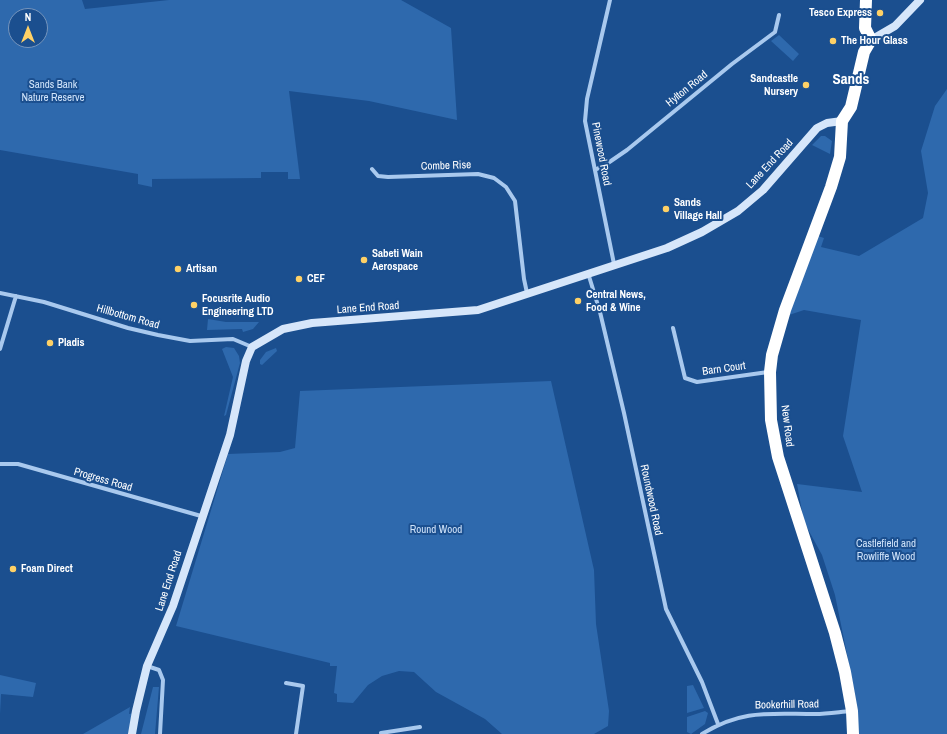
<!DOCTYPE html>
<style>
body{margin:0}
#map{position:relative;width:947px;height:734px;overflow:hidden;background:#1b4f8f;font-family:"Archivo Narrow",sans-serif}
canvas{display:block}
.north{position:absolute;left:8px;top:8px;width:40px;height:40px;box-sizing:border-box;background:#1b4f8f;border:1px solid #7695bc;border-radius:50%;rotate:0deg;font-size:11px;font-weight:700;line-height:16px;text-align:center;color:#fff}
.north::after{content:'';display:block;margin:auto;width:14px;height:18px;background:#ffd166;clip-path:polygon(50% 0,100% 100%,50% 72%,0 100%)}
</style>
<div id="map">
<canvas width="947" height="734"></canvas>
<div class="north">N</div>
</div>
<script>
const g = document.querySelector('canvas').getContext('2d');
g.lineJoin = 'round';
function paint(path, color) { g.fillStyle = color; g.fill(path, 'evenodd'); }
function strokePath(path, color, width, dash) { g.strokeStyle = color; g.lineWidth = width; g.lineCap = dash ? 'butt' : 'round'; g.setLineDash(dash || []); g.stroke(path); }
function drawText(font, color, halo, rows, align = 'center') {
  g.font = font + ' "Archivo Narrow",sans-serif'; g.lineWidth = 4; g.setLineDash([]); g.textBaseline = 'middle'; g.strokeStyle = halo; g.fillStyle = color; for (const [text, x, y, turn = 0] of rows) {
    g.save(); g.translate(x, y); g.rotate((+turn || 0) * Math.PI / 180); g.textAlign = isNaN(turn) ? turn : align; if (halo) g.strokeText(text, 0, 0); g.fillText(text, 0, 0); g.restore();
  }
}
const green = new Path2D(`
 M 0,0 L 82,0 L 85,9 L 169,0 L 401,0 L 451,28 L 457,120 L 369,101 L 289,91 L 300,179 L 288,179 L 288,172 L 261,172 L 261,178 L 152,179 L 152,187 L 138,184 L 138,174 L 0,150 ZM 16,16 L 40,16 L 40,40 L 16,40 Z
 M 779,35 L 799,54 L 793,61 L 771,41 Z
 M 947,89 L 947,734 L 858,734 L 858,714 L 852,679 L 835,595 L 822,555 L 804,522 L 797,484 L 862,492 L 843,436 L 861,320 L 804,310 L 789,315 L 818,236 L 824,238 L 821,247 L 859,256 L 923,218 L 928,193 L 921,151 L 935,106 Z
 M 821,136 L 825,136 L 832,141 L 830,154 L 812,145 Z
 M 208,319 L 226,322 L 259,322 L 253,329 L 243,332 L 242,329 L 207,330 Z
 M 226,347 L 234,348 L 239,356 L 240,363 L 226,415 L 224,416 L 233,377 L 222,349 Z
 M 276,348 L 277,351 L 262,365 L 260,364 L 260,360 L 266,352 Z
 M 551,381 L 594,570 L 596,624 L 609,711 L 608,726 L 594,734 L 502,734 L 485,719 L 436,692 L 414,672 L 399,671 L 382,676 L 368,685 L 353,703 L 337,702 L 337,694 L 334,693 L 337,666 L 330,666 L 330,663 L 176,626 L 228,454 L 280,452 L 295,448 L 300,391 Z
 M 0,675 L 36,683 L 33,697 L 1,694 L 0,714 Z
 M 693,685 L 704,708 L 687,713 L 687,686 Z
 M 153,687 L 159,687 L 155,734 L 141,734 Z
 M 130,707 L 129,714 L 134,713 L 128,734 L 83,734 Z
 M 705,711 L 708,713 L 705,724 L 691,734 L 687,732 L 687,717 Z`);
const street = new Path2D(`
 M 610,0 L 587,99 L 585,121 L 614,264
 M 372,169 L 378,176 L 388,177 L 478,174 L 494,178 L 506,187 L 515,201 L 524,279 L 527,293
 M 595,170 L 608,163 L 627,150 L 732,64 L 775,32 L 779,15
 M 588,273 L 600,312 L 624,413 L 666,609 L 702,682 L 718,724
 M 0,293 L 44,302 L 128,328 L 158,335 L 190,341 L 233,339 L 252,347
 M 673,328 L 685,378 L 697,382 L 768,372
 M 0,349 L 16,296
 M 0,464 L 18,464 L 201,516
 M 147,666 L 159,670 L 163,680 L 160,734
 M 286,683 L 303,686 L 296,734
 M 381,733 L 420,727
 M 702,734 C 742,709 770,714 815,714 C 827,714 839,712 851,711`);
const secondary = new Path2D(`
 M 871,40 L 895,26 L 920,0
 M 132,734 L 136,711 L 147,666 L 173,606 L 230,435 L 246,361 L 252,347 L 283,329 L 312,323 L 478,310 L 667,248 L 702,232 L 738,211 L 763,190 L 817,128 L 827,123 L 842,121`);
const highway = new Path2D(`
 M 853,734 L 852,711 L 845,672 L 835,633 L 778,457 L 771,420 L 770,372 L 772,355 L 785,310 L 831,187 L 840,157 L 842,121 L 851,107 L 864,52 L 871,40 L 865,28 L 866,0`);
const markers = [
 [880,13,4,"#ffd166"],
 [833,41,4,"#ffd166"],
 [806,85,4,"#ffd166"],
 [666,209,4,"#ffd166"],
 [364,260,4,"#ffd166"],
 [178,269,4,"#ffd166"],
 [299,279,4,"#ffd166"],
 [578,301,4,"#ffd166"],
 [194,305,4,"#ffd166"],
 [50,343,4,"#ffd166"],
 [13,569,4,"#ffd166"]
];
const poiNames = [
 ["Tesco Express",872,13,"right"],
 ["The Hour Glass",841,41],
 ["Sandcastle",798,79,"right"],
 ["Nursery",798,92,"right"],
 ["Sands",674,203],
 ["Village Hall",674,216],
 ["Sabeti Wain",372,254],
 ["Aerospace",372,267],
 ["Artisan",186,269],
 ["CEF",307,279],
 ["Central News,",586,295],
 ["Food & Wine",586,308],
 ["Focusrite Audio",202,299],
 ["Engineering LTD",202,312],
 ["Pladis",58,343],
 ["Foam Direct",21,569]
];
const parkNames = [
 ["Sands Bank",53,85],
 ["Nature Reserve",53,98],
 ["Round Wood",436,530],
 ["Castlefield and",886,544],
 ["Rowliffe Wood",886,557]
];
const streetNames = [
 ["Hylton Road",687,89,-39],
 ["Pinewood Road",601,154,79],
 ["Lane End Road",770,164,-47],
 ["Combe Rise",446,166,-2],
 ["Lane End Road",368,308,-4],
 ["Hillbottom Road",128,317,16],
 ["Barn Court",724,369,-8],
 ["New Road",787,426,83],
 ["Progress Road",103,480,16],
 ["Roundwood Road",651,500,78],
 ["Lane End Road",169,581,-72],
 ["Bookerhill Road",787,705,-1]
];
const districtNames = [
 ["Sands",851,80]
];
paint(green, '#2e69ad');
strokePath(street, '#a9c9ee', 4);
strokePath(secondary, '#d6e6fa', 8);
strokePath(highway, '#fff', 12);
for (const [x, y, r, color] of markers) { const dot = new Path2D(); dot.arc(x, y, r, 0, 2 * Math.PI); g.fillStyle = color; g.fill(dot); strokePath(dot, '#1b4f8f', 1.5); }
drawText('bold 11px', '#fff', '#1b4f8f', poiNames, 'left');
drawText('11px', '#cfe3fa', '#1b4f8f', parkNames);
drawText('11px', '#fff', '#1b4f8f', streetNames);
drawText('bold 15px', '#fff', '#1b4f8f', districtNames);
</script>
